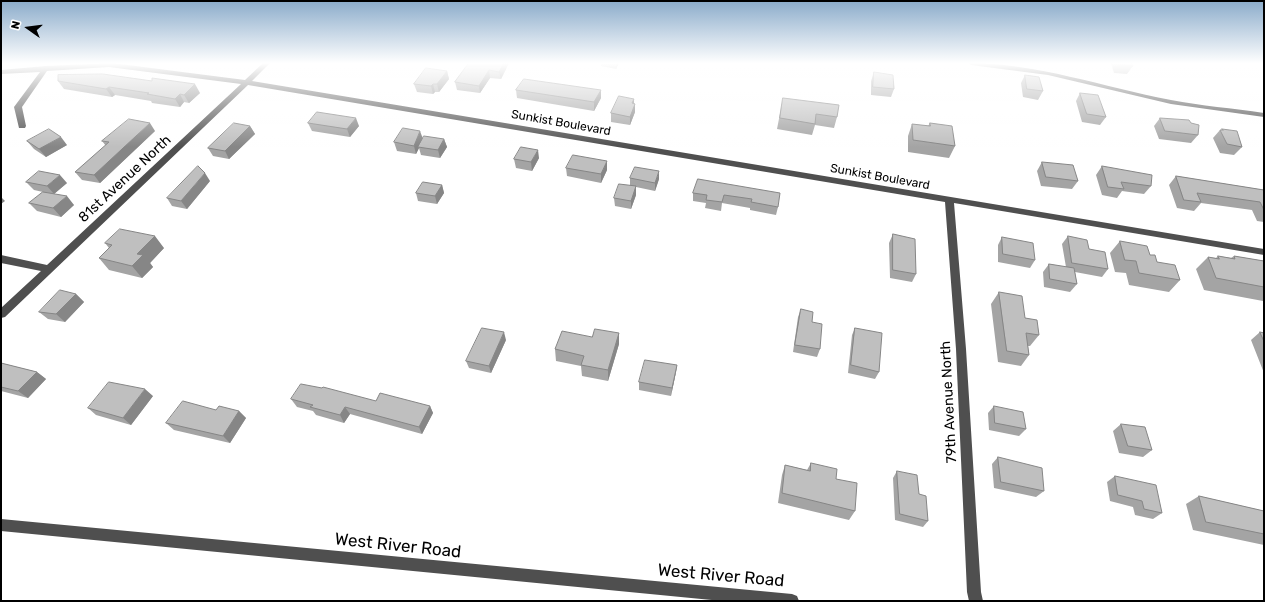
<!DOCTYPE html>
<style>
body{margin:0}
#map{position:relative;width:1265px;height:602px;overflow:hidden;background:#fff;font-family:Rubik,sans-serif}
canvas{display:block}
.frame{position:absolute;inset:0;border:2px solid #000;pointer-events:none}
.north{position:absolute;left:8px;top:8px;width:40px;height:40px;-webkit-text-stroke:3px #fff;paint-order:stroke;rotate:284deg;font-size:11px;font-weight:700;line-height:16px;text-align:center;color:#000}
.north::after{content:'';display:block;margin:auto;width:14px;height:18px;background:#000;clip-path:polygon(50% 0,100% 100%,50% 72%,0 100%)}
</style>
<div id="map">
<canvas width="1265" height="602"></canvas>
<div class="frame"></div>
<div class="north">N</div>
</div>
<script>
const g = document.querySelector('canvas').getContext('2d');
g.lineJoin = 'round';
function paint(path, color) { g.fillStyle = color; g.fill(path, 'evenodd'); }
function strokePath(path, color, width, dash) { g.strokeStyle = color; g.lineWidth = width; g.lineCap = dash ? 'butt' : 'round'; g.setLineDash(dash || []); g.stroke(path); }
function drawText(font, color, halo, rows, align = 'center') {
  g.font = font + ' Rubik,sans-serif'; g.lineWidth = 3; g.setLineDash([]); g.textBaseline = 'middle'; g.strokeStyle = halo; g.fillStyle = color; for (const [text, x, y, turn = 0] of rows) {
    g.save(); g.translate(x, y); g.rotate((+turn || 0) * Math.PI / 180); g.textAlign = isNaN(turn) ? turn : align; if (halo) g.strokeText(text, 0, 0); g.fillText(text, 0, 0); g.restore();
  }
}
const minor = new Path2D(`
 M 112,63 L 245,80 L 263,63 L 270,63 L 252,81 L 1264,249 L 1264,255 L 954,203 L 966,349 L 981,592 L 983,601 L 969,601 L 967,592 L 956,349 L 945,202 L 248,85 L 5,317 L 1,318 L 1,308 L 41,271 L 1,263 L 1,255 L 47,265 L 241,84 L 109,67 L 47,71 L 22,107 L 26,126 L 25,128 L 19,128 L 14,107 L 40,72 L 1,74 L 1,70 L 46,66 Z
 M 968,63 C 1037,63 1103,87 1171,100 C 1201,106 1233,108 1264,113 L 1264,117 L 1171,104 L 1048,75 L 971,65 Z
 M 1,519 L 792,594 L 797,596 L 799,601 L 722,601 L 1,531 Z`);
const wall = new Path2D(`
 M 469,63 L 509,63 L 501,79 L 490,78 L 480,93 L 457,90 L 455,82 Z
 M 601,63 L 619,63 L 616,69 L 601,66 Z
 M 1111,63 L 1131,63 L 1133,66 L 1127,74 L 1114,73 Z
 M 447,71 L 449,79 L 439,92 L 435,92 L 433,94 L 417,92 L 414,84 Z
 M 874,72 L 894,89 L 891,97 L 871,95 L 871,81 Z
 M 1025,75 L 1043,91 L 1038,100 L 1023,97 L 1021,83 Z
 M 58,81 L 200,93 L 189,103 L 184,102 L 180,107 L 152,103 L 151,101 L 115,95 L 112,97 L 64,89 Z
 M 516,90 L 601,90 L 601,98 L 594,111 L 517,98 Z
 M 1080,93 L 1106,117 L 1100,125 L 1082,122 L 1076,101 Z
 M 783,98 L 837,117 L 834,128 L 815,125 L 812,135 L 777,129 Z
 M 634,99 L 634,103 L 635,104 L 635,112 L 630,125 L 611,122 L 611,113 Z
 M 1160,118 L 1191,123 L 1198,135 L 1191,143 L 1159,139 L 1154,126 Z
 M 308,123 L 359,126 L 350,137 L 312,131 Z
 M 930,123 L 955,146 L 949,158 L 908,152 L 908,136 L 912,124 L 928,126 Z
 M 250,126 L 255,134 L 229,159 L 213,156 L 208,148 Z
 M 1222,129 L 1242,147 L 1234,155 L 1220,153 L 1213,138 L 1220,130 L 1221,130 Z
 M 155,131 L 100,183 L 82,180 L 75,172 L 106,146 L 102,141 Z
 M 423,138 L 444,139 L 447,147 L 440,158 L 421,155 L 419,148 L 416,154 L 397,151 L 394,142 Z
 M 27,141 L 67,145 L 46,157 L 34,149 Z
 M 539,158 L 532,171 L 516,168 L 514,159 Z
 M 1042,162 L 1078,181 L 1072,189 L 1041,186 L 1037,171 Z
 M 1102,166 L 1151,186 L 1144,194 L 1122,191 L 1117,198 L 1102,195 L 1096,175 Z
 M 566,168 L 607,170 L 601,183 L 567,176 Z
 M 1176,176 L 1264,190 L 1264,222 L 1257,221 L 1252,210 L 1201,203 L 1194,211 L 1177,208 L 1169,185 Z
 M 630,178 L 659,179 L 655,191 L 636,187 L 636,195 L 631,209 L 615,206 L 614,198 L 630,185 Z
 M 698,179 L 778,207 L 776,215 L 750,210 L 750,208 L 722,203 L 721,211 L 705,208 L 706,203 L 693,201 L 693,193 Z
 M 210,181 L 187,209 L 172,206 L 167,198 Z
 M 26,182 L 67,183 L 54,194 L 74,205 L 61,217 L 37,211 L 29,203 L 43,192 L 34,190 Z
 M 442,185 L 444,193 L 437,204 L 418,201 L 416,193 Z
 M 893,234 L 916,274 L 912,282 L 890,278 L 889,243 Z
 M 1068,236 L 1108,269 L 1102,277 L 1075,272 L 1077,284 L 1070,292 L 1044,287 L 1043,272 L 1049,264 L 1066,267 L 1062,244 Z
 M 1002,237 L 1035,260 L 1030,268 L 998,262 L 998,245 Z
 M 1120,241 L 1150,255 L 1157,262 L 1180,280 L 1169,292 L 1129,285 L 1126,273 L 1115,272 L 1110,253 Z
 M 105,243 L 164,248 L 150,263 L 153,267 L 142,278 L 109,270 L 99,258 L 109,248 Z
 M 1218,256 L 1231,258 L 1234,256 L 1264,261 L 1264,300 L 1263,301 L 1204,290 L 1196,269 L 1208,257 L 1216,258 Z
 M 999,292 L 1025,318 L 1039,335 L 1030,346 L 1028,346 L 1029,355 L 1021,366 L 998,362 L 991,304 Z
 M 76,294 L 84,302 L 65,322 L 48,319 L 39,312 Z
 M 801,309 L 812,322 L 820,349 L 817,357 L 793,352 L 798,317 Z
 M 855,328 L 879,372 L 875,379 L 848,373 L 852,335 Z
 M 1260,332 L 1264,333 L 1264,373 L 1251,340 Z
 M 619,333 L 619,344 L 608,381 L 582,376 L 581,366 L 556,361 L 555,349 L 592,337 Z
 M 506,340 L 491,373 L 469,368 L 466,361 Z
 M 1,363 L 37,372 L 46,379 L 28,398 L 1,391 Z
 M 677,365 L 676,372 L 671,396 L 639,390 L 639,382 Z
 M 153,396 L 131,425 L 96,415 L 88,408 Z
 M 291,399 L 376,401 L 430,406 L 433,413 L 422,434 L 350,414 L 344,423 L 316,415 L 313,411 L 297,407 Z
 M 994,406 L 1026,429 L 1019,436 L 989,430 L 988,413 Z
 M 216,410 L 239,411 L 246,418 L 230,443 L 174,430 L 166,423 Z
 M 1121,424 L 1152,450 L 1143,457 L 1119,453 L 1113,431 Z
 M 998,457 L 1044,491 L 1036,497 L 994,488 L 992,464 Z
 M 811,463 L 855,511 L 849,520 L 778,503 L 782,475 L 785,465 L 807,470 Z
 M 897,471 L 919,494 L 928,521 L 923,527 L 895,520 L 893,478 Z
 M 1115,476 L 1162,513 L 1153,519 L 1135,515 L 1133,507 L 1110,501 L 1107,482 Z
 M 1199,496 L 1264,511 L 1264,545 L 1193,530 L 1186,504 Z`);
const shadedWall = new Path2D(`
 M 504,63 L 509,63 L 501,79 L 499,72 Z
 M 616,63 L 619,63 L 616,69 Z
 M 489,70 L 490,78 L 480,93 L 479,86 Z
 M 447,71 L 449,79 L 439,92 L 437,84 Z
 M 195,84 L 200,93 L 189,103 L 184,95 Z
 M 433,84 L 435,92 L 433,94 L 431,86 Z
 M 109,87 L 115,95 L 112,97 L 106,89 Z
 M 601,90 L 601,98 L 594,111 L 594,102 Z
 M 180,94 L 184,102 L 180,107 L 175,99 Z
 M 634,99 L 634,107 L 635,104 L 635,112 L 630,125 L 630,117 L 632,103 Z
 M 356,118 L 359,126 L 350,137 L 347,129 Z
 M 150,123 L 155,131 L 100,183 L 94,175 Z
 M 250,126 L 255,134 L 229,159 L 225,151 Z
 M 420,131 L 423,139 L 418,147 L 419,148 L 416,154 L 414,146 Z
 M 61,137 L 67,145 L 46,157 L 39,149 Z
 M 444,139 L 447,147 L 440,158 L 438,150 Z
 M 538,150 L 539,158 L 532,171 L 531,162 Z
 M 607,161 L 607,170 L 601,183 L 601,174 Z
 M 659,171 L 659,179 L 655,191 L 655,183 Z
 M 205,173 L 210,181 L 187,209 L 181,201 Z
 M 60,175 L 67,183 L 54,194 L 47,186 Z
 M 442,185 L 444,193 L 437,204 L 435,196 Z
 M 636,186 L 636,195 L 631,209 L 631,201 Z
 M 67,196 L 74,205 L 61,217 L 53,208 Z
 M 1,197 L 5,201 L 1,204 Z
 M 155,236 L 164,248 L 150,263 L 153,267 L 142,278 L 132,266 L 137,254 Z
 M 76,294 L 84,302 L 65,322 L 56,314 Z
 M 504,332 L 506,340 L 491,373 L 489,366 Z
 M 619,333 L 619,344 L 608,381 L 608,370 Z
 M 677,365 L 676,372 L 671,396 L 672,388 Z
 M 37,372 L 46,379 L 28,398 L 18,391 Z
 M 145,389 L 153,396 L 131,425 L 123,418 Z
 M 430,406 L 433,413 L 422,434 L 419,427 Z
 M 345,407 L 350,414 L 344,423 L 340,415 Z
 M 239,411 L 246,418 L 230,443 L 223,436 Z`);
const building = new Path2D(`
 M 469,63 L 504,63 L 499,72 L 489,70 L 479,86 L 455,82 Z
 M 1119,63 L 1131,63 L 1133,66 L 1119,65 Z
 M 426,68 L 447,71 L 437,84 L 433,84 L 431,86 L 414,84 Z
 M 874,72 L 893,75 L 894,89 L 873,87 Z
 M 103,74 L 152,81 L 152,78 L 195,84 L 184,95 L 180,94 L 175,99 L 147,94 L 149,93 L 109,87 L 106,89 L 58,81 L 58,75 Z
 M 1025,75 L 1039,77 L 1043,91 L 1027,89 Z
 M 524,79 L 601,90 L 594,102 L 516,90 Z
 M 1080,93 L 1098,95 L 1106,117 L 1087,114 Z
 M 619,96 L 634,99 L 632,103 L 635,104 L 630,117 L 611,113 Z
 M 783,98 L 839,105 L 837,117 L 816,114 L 815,124 L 780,118 Z
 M 317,112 L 356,118 L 347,129 L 308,123 Z
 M 1160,118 L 1189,120 L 1191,123 L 1199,125 L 1198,135 L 1165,131 Z
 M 129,119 L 150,123 L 94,175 L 75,172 L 109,142 L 102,141 Z
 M 234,123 L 250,126 L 225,151 L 208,148 Z
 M 930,123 L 952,126 L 955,146 L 913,140 L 912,124 L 930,126 Z
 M 403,128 L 420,131 L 414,146 L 394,142 Z
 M 49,129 L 61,137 L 39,149 L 27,141 Z
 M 1222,129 L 1237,131 L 1242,147 L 1227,144 L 1220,130 L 1223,130 Z
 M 424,136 L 444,139 L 438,150 L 418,147 Z
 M 521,147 L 538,150 L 531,162 L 514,159 Z
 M 573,155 L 607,161 L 601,174 L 566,168 Z
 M 1042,162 L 1073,165 L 1078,181 L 1046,177 Z
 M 198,166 L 205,173 L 181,201 L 167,198 Z
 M 1102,166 L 1152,175 L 1151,186 L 1121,182 L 1124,189 L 1108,187 Z
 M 635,167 L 659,171 L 655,183 L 630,178 Z
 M 39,171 L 60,175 L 47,186 L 26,182 Z
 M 1176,176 L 1264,190 L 1264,210 L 1260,202 L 1197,193 L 1201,202 L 1184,200 Z
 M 698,179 L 780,193 L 778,207 L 751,202 L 752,199 L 724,195 L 722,202 L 706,200 L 707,195 L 693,193 Z
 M 423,182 L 442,185 L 435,196 L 416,193 Z
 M 619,184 L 636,186 L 631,201 L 614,198 Z
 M 43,192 L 67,196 L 53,208 L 29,203 Z
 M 120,229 L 155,236 L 137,254 L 143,255 L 132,266 L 99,258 L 112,245 L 105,243 Z
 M 893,234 L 915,239 L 916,274 L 893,270 Z
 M 1068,236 L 1087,240 L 1089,249 L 1105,252 L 1108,269 L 1072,263 Z
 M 1002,237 L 1033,243 L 1035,260 L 1003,254 Z
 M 1120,241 L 1147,246 L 1150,255 L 1155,255 L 1157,262 L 1175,265 L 1180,280 L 1139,273 L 1136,261 L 1125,260 Z
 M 1218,256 L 1235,259 L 1234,256 L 1264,261 L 1264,287 L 1216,278 L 1208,257 L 1219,259 Z
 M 1049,264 L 1074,268 L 1077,284 L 1050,279 Z
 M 60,290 L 76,294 L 56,314 L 39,312 Z
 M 999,292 L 1022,296 L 1025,318 L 1037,320 L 1039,335 L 1026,333 L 1029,355 L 1007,351 Z
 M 801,309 L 813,312 L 812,322 L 822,324 L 820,349 L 795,345 Z
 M 482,328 L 504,332 L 489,366 L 466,361 Z
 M 855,328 L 882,333 L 879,372 L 851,365 Z
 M 595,329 L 619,333 L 608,370 L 581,365 L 584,356 L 555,349 L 562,331 L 592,337 Z
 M 1260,332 L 1264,333 L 1264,341 Z
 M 645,360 L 677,365 L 672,388 L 639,382 Z
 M 1,363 L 37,372 L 18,391 L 1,387 Z
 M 109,382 L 145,389 L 123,418 L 88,408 Z
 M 301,384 L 322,388 L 323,387 L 376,401 L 380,393 L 430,406 L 419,427 L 345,407 L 340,415 L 310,407 L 313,405 L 291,399 Z
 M 183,401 L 216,410 L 219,406 L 239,411 L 223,436 L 166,423 Z
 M 994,406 L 1023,412 L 1026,429 L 995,423 Z
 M 1121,424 L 1145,427 L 1152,450 L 1128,446 Z
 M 998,457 L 1042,468 L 1044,491 L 1001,482 Z
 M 811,463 L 837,469 L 836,479 L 857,483 L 855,511 L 782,493 L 785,465 L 810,471 Z
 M 897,471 L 917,475 L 919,494 L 926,496 L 928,521 L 900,514 Z
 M 1115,476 L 1156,485 L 1162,513 L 1144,509 L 1142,501 L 1118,495 Z
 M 1199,496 L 1264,511 L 1264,534 L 1206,522 Z`);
const farStreetnames = [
 ["Sunkist Boulevard",561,123,10],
 ["Sunkist Boulevard",880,177,10]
];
const streetNames = [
 ["81st Avenue North",125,179,-43],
 ["79th Avenue North",949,402,-93]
];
const nearStreetnames = [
 ["West River Road",398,546,6],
 ["West River Road",721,576,5]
];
paint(minor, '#4f4f4f');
paint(wall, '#a4a4a4');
paint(shadedWall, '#868686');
paint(building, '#bfbfbf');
strokePath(building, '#868686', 1);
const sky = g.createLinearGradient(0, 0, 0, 147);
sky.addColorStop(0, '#8aabca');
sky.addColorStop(0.43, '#fff');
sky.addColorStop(1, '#ffffff00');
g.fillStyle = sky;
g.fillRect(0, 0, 1265, 147);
drawText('12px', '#000', '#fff', farStreetnames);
drawText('14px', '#000', '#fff', streetNames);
drawText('17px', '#000', '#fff', nearStreetnames);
</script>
